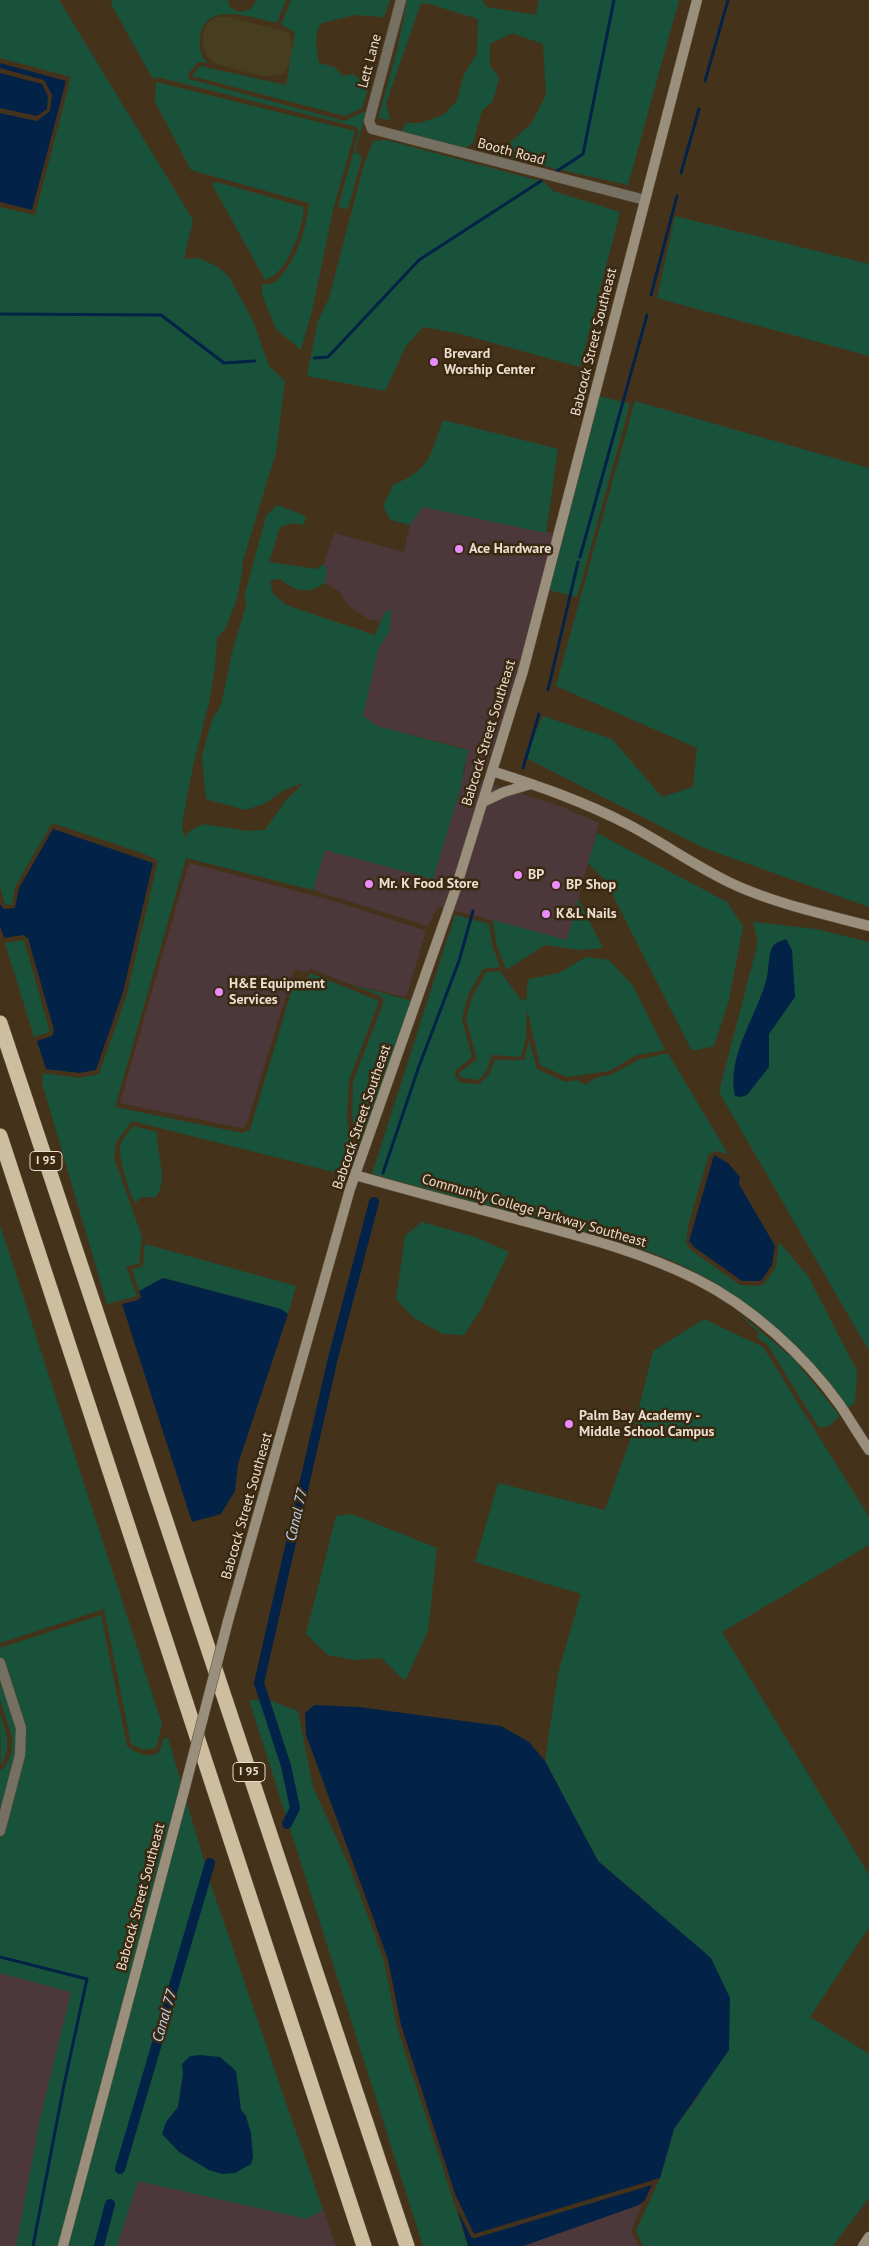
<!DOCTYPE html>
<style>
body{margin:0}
canvas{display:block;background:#45321b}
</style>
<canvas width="869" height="2246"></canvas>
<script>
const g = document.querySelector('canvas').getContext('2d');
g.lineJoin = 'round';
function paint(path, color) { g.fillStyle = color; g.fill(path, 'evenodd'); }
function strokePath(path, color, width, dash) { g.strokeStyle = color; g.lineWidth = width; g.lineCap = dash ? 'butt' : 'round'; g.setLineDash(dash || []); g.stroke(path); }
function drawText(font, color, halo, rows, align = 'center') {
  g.font = font + ' "PT Sans",sans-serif'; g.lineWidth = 5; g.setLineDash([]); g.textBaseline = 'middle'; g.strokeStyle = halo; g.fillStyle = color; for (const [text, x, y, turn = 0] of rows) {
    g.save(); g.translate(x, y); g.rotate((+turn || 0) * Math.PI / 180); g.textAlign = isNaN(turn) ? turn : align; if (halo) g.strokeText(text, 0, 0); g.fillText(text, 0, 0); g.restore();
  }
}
const commercial = new Path2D(`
 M 422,507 L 558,534 L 505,716 L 485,770 L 479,780 L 562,807 L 599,823 L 567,940 L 438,906 L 428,926 L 313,890 L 325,850 L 355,858 L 464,776 L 468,749 L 377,726 L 363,716 L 378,650 L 390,630 L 385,612 L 381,621 L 368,619 L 349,606 L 339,591 L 325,583 L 327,569 L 324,564 L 334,533 L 404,552 L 410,525 Z
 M 189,863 L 337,902 L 426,931 L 406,997 L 350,984 L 311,969 L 306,972 L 294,969 L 246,1126 L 242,1128 L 120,1103 Z
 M 0,1973 L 72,1992 L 40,2119 L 16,2246 L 0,2246 Z
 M 138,2181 L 306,2219 L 322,2210 L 322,2206 L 336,2246 L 117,2246 Z
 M 643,2201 L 631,2232 L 639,2246 L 523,2246 L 639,2205 Z`);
const green = new Path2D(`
 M 0,0 L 59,0 L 193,220 L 184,259 L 198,258 L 218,267 L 229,277 L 253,321 L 269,366 L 285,381 L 276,452 L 242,564 L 243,568 L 237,598 L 226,628 L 217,638 L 215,667 L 209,702 L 193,766 L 182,824 L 184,837 L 190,831 L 203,824 L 247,831 L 265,830 L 286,800 L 304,783 L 286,789 L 264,804 L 245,810 L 206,799 L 202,756 L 212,720 L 221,705 L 233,649 L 246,606 L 245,594 L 266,516 L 277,505 L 306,516 L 304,525 L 294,523 L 280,527 L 269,562 L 317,569 L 324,564 L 327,569 L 325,583 C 306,595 297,592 280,579 L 270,580 L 273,594 L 286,605 L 375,635 L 385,612 L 391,610 L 390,630 L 378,650 L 363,716 L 377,726 L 468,750 L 460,790 L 433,879 L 325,850 L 313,890 L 186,858 L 115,1107 L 242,1133 L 250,1130 L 292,989 L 303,991 L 310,973 L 379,1001 L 349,1080 L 347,1116 L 351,1147 L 338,1173 L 132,1121 L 116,1142 L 114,1158 L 142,1237 L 139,1264 L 126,1266 L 137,1296 L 107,1304 L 42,1083 L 43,1073 L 79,1078 L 99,1074 L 127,994 L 158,860 L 139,852 L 52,823 L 15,887 L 12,905 L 5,904 L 0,887 L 0,207 L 35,215 L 71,77 L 0,58 Z
 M 112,0 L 228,0 L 230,7 L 239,12 L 251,9 L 256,0 L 286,0 L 277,23 C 250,17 204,0 200,38 C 199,49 200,56 208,63 L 198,62 L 188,74 L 189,79 L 344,121 L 366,111 L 355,153 L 361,155 L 361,161 L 348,209 L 338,207 L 359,132 L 357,127 L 157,77 L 153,79 L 111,4 Z
 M 291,0 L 390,0 L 384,17 L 355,15 L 322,23 C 313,32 317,51 319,63 L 334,67 L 343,76 L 353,74 L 369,86 L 362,108 L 345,116 L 192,76 L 200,66 L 286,85 L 295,33 L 281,24 Z
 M 407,0 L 482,0 L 487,7 L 536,15 L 539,0 L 679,0 L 628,185 L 496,155 L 531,124 L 546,95 L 543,44 L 512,33 L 490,44 L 490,65 L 499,78 L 493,101 L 482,111 L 473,143 L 463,150 L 400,134 L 406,123 L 420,123 L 443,115 L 457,101 L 464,74 L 477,54 L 478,19 L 430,4 L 421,3 L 386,103 L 390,120 L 378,118 L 397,51 Z
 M 156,82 L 355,131 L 333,210 L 312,311 L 301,350 L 276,329 L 262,295 L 262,285 C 266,284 273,284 276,281 C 297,261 306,230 309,203 L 191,170 L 155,102 Z
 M 386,140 L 544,182 L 553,191 L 620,212 L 580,367 L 457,333 L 423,327 L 406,346 L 385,391 L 307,376 L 318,321 L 329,298 L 363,168 L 373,141 Z
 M 217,182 L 304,207 C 302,228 289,273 265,280 L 212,184 Z
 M 675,216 L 869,264 L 869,356 L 657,298 Z
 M 599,396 L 630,404 L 577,597 L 549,590 Z
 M 635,401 L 869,468 L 869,907 L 704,848 L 524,757 L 543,716 L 612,739 L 662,797 L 693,787 L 697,748 L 556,686 Z
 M 443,420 L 558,449 L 546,533 L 423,507 L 410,525 L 391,520 L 383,507 L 393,485 C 431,469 430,456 443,420 Z
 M 597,833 L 727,902 L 743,926 L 729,1000 L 714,1046 L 692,1051 L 605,880 L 588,863 Z
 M 578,899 L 603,948 L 579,950 L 545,945 L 506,970 L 496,943 L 493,920 L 567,940 Z
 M 455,915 L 489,924 L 492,945 L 500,967 L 483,969 L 468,995 L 462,1019 L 472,1057 L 455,1071 L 455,1076 L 461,1083 L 480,1084 L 490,1073 L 495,1060 L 524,1060 L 529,1041 L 537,1069 L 565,1082 L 577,1080 L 585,1085 L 596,1078 L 611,1075 L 638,1060 L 668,1053 L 728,1154 L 716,1151 L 709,1154 L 688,1226 L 686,1244 L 691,1250 L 740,1285 L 760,1286 L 764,1284 L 776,1267 L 779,1242 L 808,1276 L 857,1371 L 855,1403 L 848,1408 C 812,1354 758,1307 701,1275 C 654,1249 599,1236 547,1222 C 489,1206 431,1190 372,1174 Z
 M 753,922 L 816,929 L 869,942 L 869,1351 L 719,1092 L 758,942 Z
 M 24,940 L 50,1032 L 34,1037 L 5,943 Z
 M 586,957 L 609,960 L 633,986 L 665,1050 L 637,1055 L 609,1071 L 567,1077 L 540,1065 L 527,1009 L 526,1037 L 521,1057 L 492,1055 L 487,1070 L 479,1080 L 463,1078 L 458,1074 L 477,1059 L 466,1019 L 472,997 L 486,972 L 500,971 L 521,1000 L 527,999 L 527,986 L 529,979 L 559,973 Z
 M 350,984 L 412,1001 L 353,1166 L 347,1165 L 356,1147 L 352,1115 L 353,1081 L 384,1001 L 381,996 Z
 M 133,1126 L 157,1132 C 156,1153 169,1179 156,1197 L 141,1197 L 136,1203 C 129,1196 118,1155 120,1146 C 122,1139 129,1132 133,1126 Z
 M 422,1222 L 475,1237 L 509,1252 L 480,1311 L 464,1335 L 443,1334 L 413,1317 L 396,1299 L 405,1236 Z
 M 0,1225 L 162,1724 L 156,1748 L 144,1750 L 131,1744 L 104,1609 L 0,1643 Z
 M 145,1244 L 296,1286 L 288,1314 L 281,1309 L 163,1278 L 139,1291 L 132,1270 L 143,1266 Z
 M 736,1311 L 793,1358 L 840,1416 L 829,1426 L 819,1428 L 767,1344 L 757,1338 L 759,1333 Z
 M 704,1319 L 763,1347 L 869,1517 L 869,1545 L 722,1632 L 869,1875 L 869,1927 L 810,2017 L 869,2054 L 869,2198 L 833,2246 L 643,2246 L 636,2231 L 660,2178 L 674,2129 L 699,2095 L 651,1906 L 598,1861 L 545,1761 L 558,1674 L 581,1594 L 475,1562 L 498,1483 L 605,1510 L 632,1435 L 653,1351 Z
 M 352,1514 L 437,1548 L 428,1631 L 405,1681 L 381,1658 L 354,1660 L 328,1655 L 306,1634 L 336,1516 Z
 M 101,1615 L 127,1746 C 134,1752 151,1760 159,1752 C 162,1749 162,1742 163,1739 L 168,1738 L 181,1782 L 58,2246 L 16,2246 L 40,2119 L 71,1992 L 0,1973 L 0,1841 L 7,1810 L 0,1806 L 0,1770 L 5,1768 L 12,1752 L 12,1737 L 0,1700 L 0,1648 Z
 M 249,1700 L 268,1700 L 298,1711 L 313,1787 L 350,1868 L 369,1919 L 384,1961 L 397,2027 L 468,2246 L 423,2246 Z
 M 0,1714 C 7,1736 12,1744 1,1766 Z
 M 186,1800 L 213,1891 L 323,2210 L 307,2219 L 138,2181 L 117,2246 L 68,2246 ZM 236,2071 L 241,2110 L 246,2116 L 203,2165 L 188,2158 L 166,2122 L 178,2107 L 183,2074 Z`);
const sand = new Path2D(`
 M 226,17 L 289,32 C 295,46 291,61 284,74 C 279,75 273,76 269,76 C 259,76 224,67 216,63 C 202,57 199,34 208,23 C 212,18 220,17 226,17 Z`);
const water = new Path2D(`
 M 0,63 L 66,81 L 32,210 L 0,202 L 0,113 L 37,121 L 50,111 L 52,95 L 44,80 L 0,68 Z
 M 0,73 L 42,84 L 48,96 L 47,109 L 37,116 L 0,108 Z
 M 53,829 L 153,863 L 123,992 L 96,1070 L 79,1073 L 46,1069 L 37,1041 L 52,1036 L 54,1030 L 28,938 L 23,935 L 4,938 L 0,926 L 0,904 L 4,909 L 15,908 L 19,888 Z
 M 786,939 L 792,950 L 795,997 L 769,1034 L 769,1067 L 747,1095 L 741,1097 L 735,1096 C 726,1055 758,1015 767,977 C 769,968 768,954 773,946 C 776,942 781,941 786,939 Z
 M 714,1155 L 728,1163 L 740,1177 L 739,1184 L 775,1246 L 772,1265 L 761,1281 L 742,1281 L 694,1247 L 689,1241 Z
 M 163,1278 L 281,1309 L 288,1314 L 238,1464 L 235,1491 L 221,1514 L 192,1522 L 122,1304 L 138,1300 L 141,1297 L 139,1291 Z
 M 314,1705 L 359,1707 L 501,1726 L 529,1742 L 545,1761 L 598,1861 L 711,1958 L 730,1998 L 729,2050 L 674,2129 L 660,2178 L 474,2234 L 455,2194 L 401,2025 L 388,1960 L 373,1917 L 306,1735 L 305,1713 Z
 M 201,2055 L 220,2057 L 236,2071 L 241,2110 L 246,2116 L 251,2133 L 253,2157 L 251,2164 L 235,2173 L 222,2174 L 209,2170 L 179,2152 L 162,2134 L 166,2122 L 178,2107 L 183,2074 L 182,2064 L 190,2056 Z
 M 652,2185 L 645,2200 L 639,2205 L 523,2246 L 468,2246 L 458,2211 L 471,2237 L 475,2238 Z`);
const stream = new Path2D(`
 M 705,81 L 728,0
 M 557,171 L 583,154 L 614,0
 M 681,173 L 699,109
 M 651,295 L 677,196
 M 0,314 L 161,315 L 224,363 L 255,361
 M 314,358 L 328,357 L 419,260 L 541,181
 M 580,557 L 647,315
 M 548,690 L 578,562
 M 523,768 L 539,714
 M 383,1173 L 418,1069 L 459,961 L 473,911
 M 0,1957 L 87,1979 L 64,2085 L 33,2246`);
const canal = new Path2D(`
 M 287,1824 L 295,1808 L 286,1766 L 259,1683 L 333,1358 L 374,1202
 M 120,2169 L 210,1863
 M 99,2246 L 110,2204`);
const street = new Path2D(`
 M 401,0 L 369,121 L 372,129 L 645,200
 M 0,1663 L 21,1728 L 20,1755 L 0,1831`);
const secondary = new Path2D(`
 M 492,771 C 539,786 585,802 629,825 C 665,844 698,868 735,885 C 777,904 824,914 869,926
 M 483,802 L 504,792 L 531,784
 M 355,1175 C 414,1192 472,1207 531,1223 C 587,1238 644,1253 696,1279 C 752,1307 804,1355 840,1405 C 850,1420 859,1435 869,1450
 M 228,1621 L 350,1189 L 455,891 L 523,671 L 697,0
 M 63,2246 L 184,1791
 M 863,2246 L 869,2237`);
const highway = new Path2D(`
 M 0,1023 L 407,2246
 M 0,1136 L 364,2246`);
const secondaryBridge = new Path2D(`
 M 184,1791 L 228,1621`);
const markers = [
 [434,362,5,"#e98dfe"],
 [459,549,5,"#e98dfe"],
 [518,875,5,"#e98dfe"],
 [369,884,5,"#e98dfe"],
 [556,885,5,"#e98dfe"],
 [546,914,5,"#e98dfe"],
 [219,992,5,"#e98dfe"],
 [569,1424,5,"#e98dfe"]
];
const shields = [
 [46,1161,32],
 [249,1772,32]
];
const shieldNames = [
 ["I 95",46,1161],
 ["I 95",249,1772]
];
const streetNames = [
 ["Lett Lane",370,61,-75],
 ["Booth Road",511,152,15],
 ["Babcock Street Southeast",594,342,-76],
 ["Babcock Street Southeast",489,733,-73],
 ["Babcock Street Southeast",362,1117,-71],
 ["Community College Parkway Southeast",534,1211,16],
 ["Babcock Street Southeast",247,1506,-74],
 ["Babcock Street Southeast",141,1897,-75]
];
const poiNames = [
 ["Brevard",444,354],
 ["Worship Center",444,370],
 ["Ace Hardware",469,549],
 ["BP",528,875],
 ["Mr. K Food Store",379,884],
 ["BP Shop",566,885],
 ["K&L Nails",556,914],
 ["H&E Equipment",229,984],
 ["Services",229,1000],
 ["Palm Bay Academy -",579,1416],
 ["Middle School Campus",579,1432]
];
const waterNames = [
 ["Canal 77",297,1515,-77],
 ["Canal 77",165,2016,-74]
];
paint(commercial, '#4c383a');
paint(green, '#18523a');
paint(sand, '#463e1e');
paint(water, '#032247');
strokePath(stream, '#032247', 3);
strokePath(canal, '#032247', 10);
strokePath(street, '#604e38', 11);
strokePath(secondary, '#604e38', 11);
strokePath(highway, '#604e38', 16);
strokePath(street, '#767063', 10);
strokePath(secondary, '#998f7c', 10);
strokePath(highway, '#cdbe9f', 15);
strokePath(secondaryBridge, '#604e38', 11, []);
strokePath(secondaryBridge, '#998f7c', 10);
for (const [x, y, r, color] of markers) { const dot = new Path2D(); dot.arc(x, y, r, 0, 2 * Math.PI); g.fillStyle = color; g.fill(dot); strokePath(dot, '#3a2811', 2); }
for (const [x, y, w] of shields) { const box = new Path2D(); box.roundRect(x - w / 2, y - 9.5, w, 19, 4); g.fillStyle = '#3a2811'; g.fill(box); strokePath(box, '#ebdfd1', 1); }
drawText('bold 12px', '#ebdfd1', null, shieldNames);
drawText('14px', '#ebdfd1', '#3a2811', streetNames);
drawText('bold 14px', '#ebdfd1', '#3a2811', poiNames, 'left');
drawText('italic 15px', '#bdd5f4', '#3a2811', waterNames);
</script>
